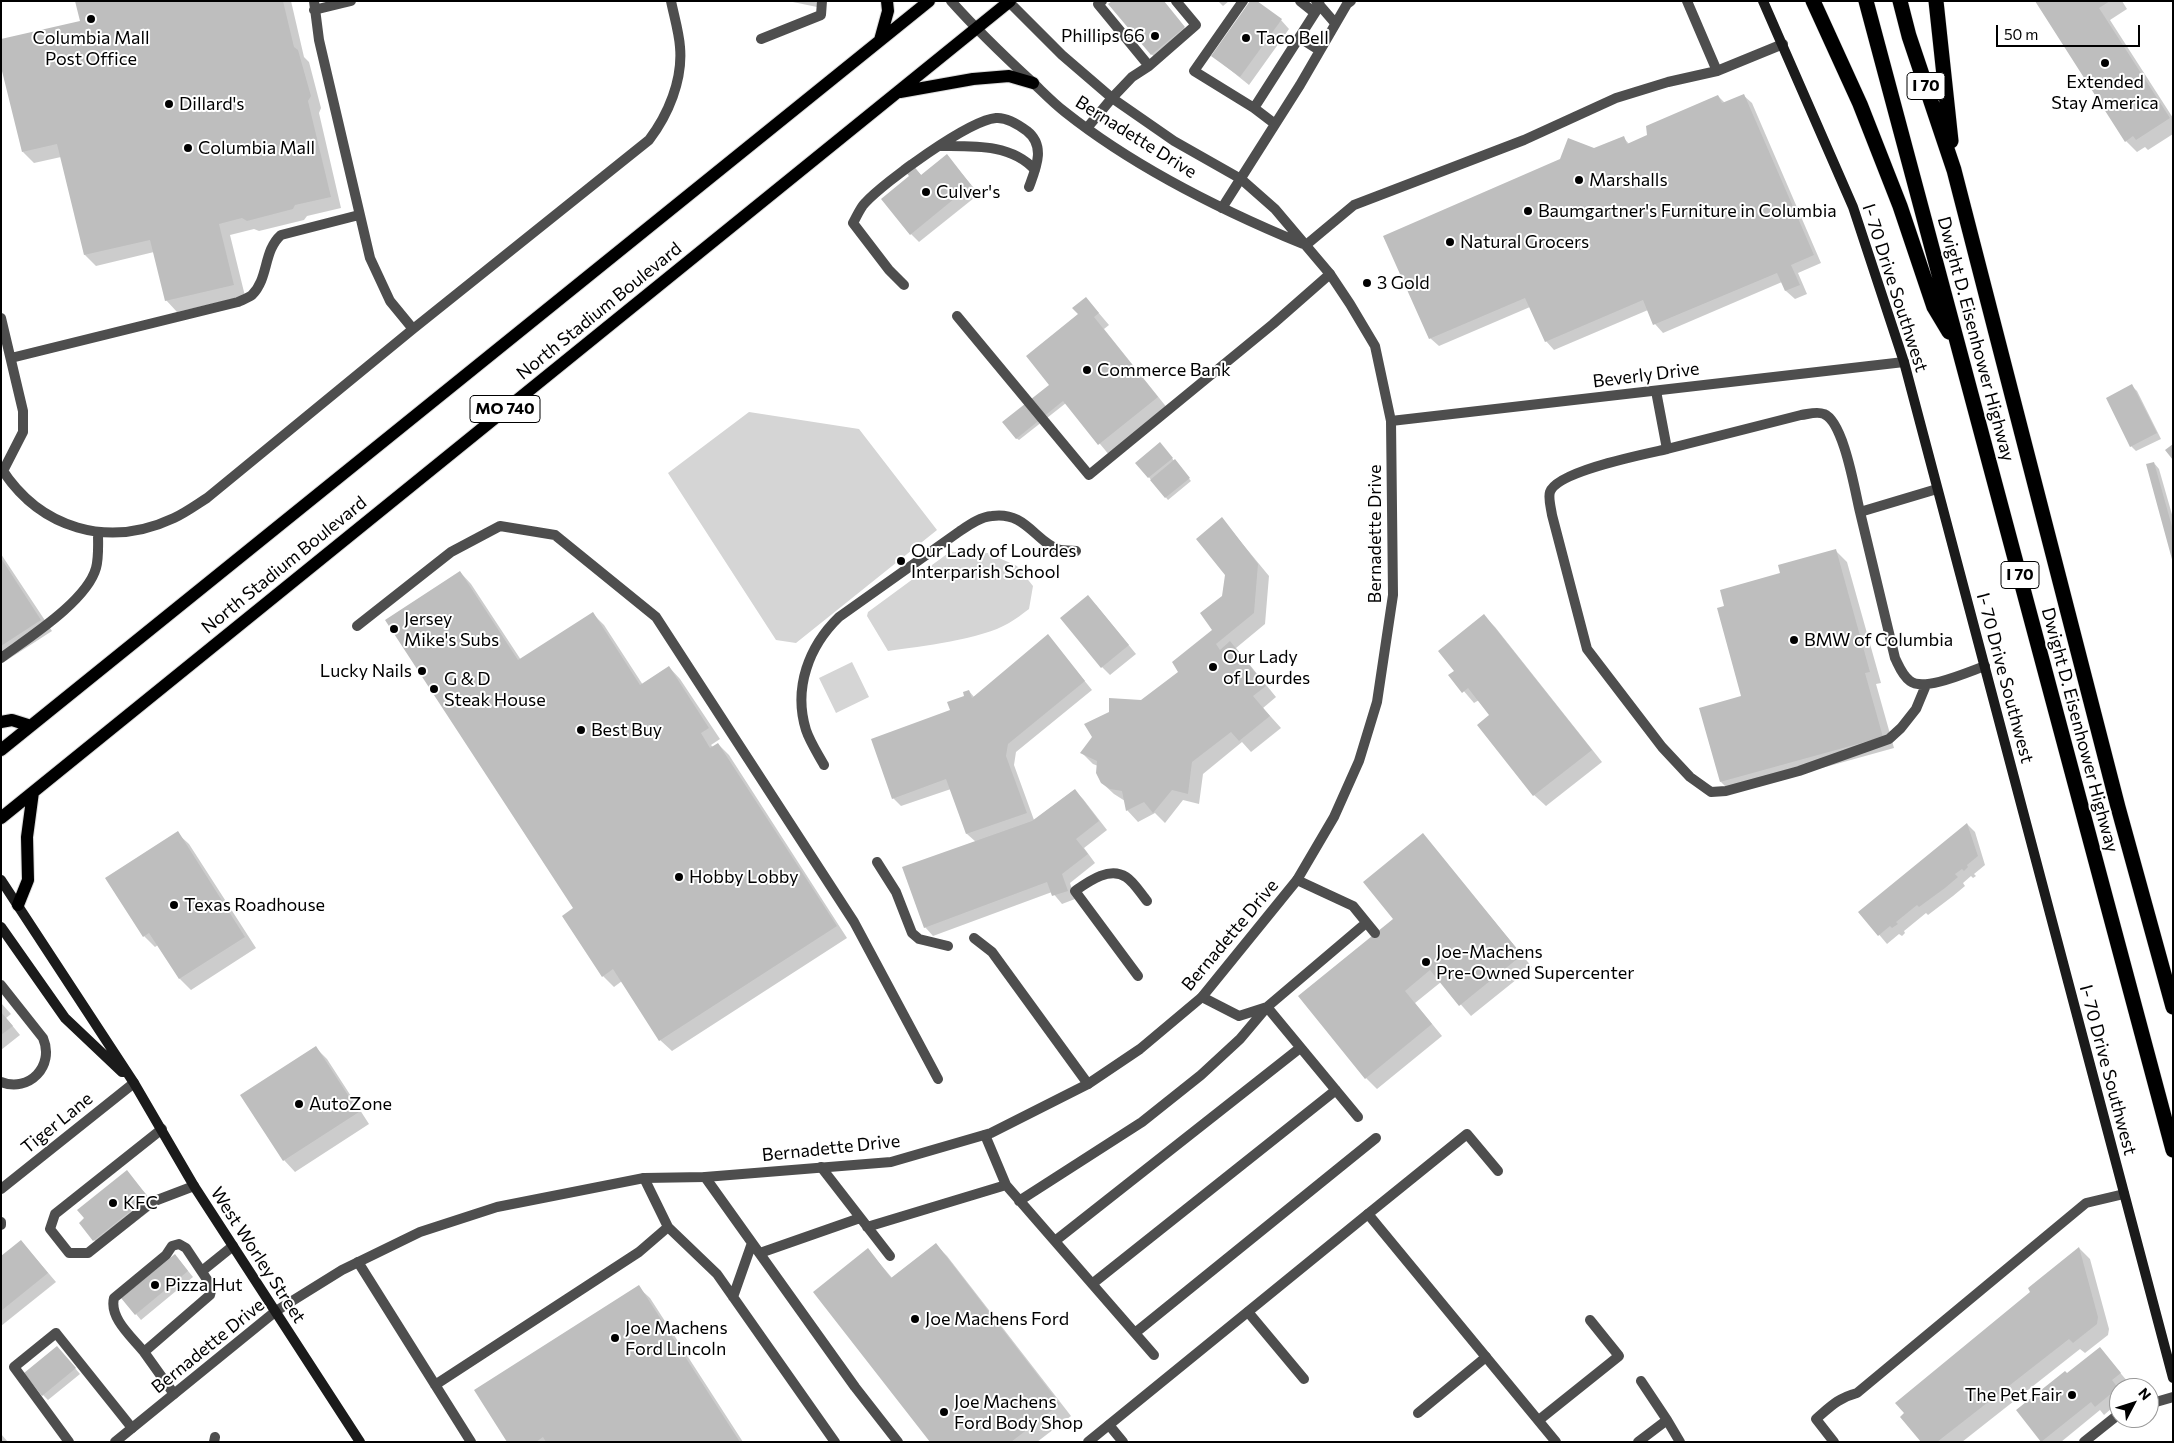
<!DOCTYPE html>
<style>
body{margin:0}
#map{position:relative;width:2174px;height:1443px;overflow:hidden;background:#fff;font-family:Commissioner,sans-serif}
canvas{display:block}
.frame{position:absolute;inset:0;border:2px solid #000;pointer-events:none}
.north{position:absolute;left:2109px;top:1378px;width:50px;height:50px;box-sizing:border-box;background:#fff;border:1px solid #999;border-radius:50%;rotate:50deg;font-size:14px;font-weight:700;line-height:20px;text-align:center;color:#000}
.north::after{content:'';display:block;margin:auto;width:18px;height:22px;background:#000;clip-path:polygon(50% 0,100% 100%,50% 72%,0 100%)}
.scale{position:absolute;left:1996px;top:25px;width:144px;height:22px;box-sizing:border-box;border:2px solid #000;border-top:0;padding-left:6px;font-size:15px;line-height:18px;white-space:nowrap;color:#000;-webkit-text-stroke:4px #fff;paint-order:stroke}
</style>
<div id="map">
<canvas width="2174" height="1443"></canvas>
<div class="frame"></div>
<div class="north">N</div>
<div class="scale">50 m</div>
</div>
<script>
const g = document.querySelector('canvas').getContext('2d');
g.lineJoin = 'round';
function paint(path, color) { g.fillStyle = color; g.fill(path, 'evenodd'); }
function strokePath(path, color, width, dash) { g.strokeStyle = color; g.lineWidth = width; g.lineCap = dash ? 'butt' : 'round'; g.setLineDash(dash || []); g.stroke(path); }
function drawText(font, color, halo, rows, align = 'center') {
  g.font = font + ' Commissioner,sans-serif'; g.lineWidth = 4; g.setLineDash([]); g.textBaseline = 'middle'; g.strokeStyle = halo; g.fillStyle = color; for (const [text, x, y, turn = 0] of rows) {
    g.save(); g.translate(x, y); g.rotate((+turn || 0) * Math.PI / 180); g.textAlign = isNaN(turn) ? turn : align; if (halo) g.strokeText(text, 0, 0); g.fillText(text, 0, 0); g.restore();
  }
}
const green = new Path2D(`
 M 749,412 L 859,429 L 937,530 L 796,643 L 776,640 L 668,473 Z
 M 953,552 L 988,553 L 1017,566 L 1033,586 L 1029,609 C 1022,614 1016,619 1009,623 C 980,640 922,646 888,651 L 867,616 L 868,612 L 947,554 Z
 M 852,662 L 869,697 L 836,713 L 819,678 Z`);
const shadow = new Path2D(`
 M 77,1 L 291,1 L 304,57 L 309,62 L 321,108 L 319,113 L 341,208 L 307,216 L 304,220 L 259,231 L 254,229 L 230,235 L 245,296 L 177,312 L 166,300 L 154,252 L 96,266 L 85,255 L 61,157 L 34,163 L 23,152 L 81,22 Z
 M 788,1 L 818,1 L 817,7 Z
 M 1163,1 L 1186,30 L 1154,57 L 1110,5 Z
 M 1218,1 L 1229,1 L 1223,6 Z
 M 2037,1 L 2122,1 L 2127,9 L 2110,20 L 2173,118 L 2173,134 L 2148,150 L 2145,147 L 2137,152 L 2126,141 Z
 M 1281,20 L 1289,29 L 1249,85 L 1213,56 Z
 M 1743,95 L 1752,103 L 1821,263 L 1798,273 L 1807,294 L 1795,299 L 1786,291 L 1782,282 L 1663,333 L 1655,324 L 1648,310 L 1554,350 L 1546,341 L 1530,307 L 1439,346 L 1430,338 L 1594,149 L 1623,137 L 1629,144 L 1649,135 L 1718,96 L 1725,103 Z
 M 947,156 L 979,194 L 919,242 L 911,234 L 909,162 L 922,176 Z
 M 1086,298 L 1109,325 L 1104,329 L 1168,409 L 1110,456 L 1066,403 L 1019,440 L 1016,438 L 1049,386 Z
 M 2132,386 L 2137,391 L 2161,439 L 2136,451 L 2131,446 Z
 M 1160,444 L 1191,481 L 1168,500 L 1137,463 Z
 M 2154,463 L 2159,469 L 2173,518 L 2173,561 Z
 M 1222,519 L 1269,576 L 1265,624 L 1236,648 L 1276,697 L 1263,708 L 1281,728 L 1251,752 L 1242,742 L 1203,774 L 1199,804 L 1183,800 L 1165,823 L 1155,813 L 1138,822 L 1127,810 L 1125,801 L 1114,794 L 1102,783 L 1098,766 L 1093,764 L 1082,753 L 1142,701 L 1179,672 L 1214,630 L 1223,596 L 1226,575 Z
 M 1836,551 L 1847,562 L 1881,683 L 1876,684 L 1894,748 L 1732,793 L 1721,782 L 1743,697 L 1782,574 Z
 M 1,554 L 52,631 L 1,664 Z
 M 460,572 L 471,584 L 521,660 L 593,614 L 604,625 L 643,685 L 669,667 L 680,679 L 720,739 L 711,745 L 713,747 L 718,744 L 729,755 L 847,938 L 672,1051 L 660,1040 L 622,981 L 614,987 L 603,976 L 575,909 Z
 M 1096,605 L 1136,654 L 1110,675 L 1102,667 Z
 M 1484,616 L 1495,627 L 1602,762 L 1546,806 L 1534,795 L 1479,725 L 1491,715 L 1479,700 L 1474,703 L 1450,675 L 1455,671 Z
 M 1048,636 L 1092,690 L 1016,752 L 1014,765 L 1034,820 L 1074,790 L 1083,799 L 1107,830 L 1084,848 L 1095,863 L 1070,883 L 1075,899 L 1062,904 L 1052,892 L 933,936 L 925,927 L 976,842 L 967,834 L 951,789 L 901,806 L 893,798 L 952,710 L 969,691 L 974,697 Z
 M 1967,824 L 1975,832 L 1985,865 L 1974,874 L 1976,876 L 1973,878 L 1971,876 L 1963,883 L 1965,886 L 1953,896 L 1928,915 L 1926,913 L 1904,931 L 1905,933 L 1902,936 L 1899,934 L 1887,944 L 1860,912 Z
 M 177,833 L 189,844 L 256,948 L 191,990 L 180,979 L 158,945 L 155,947 L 144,936 Z
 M 1423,835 L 1532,967 L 1471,1016 L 1441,982 L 1415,1003 L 1442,1036 L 1377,1089 L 1366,1078 L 1395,919 Z
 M 1,1003 L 11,1014 L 6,1018 L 20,1035 L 1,1050 Z
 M 316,1048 L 327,1059 L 369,1124 L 295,1172 L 284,1160 Z
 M 127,1172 L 156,1206 L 102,1248 L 94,1240 L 86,1218 Z
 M 21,1241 L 56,1282 L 1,1326 L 1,1257 Z
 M 936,1245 L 947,1256 L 1071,1416 L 1037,1442 L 932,1442 L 868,1250 L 893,1279 Z
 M 2079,1248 L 2090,1259 L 2109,1329 L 2108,1335 L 2085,1353 L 2080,1349 L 1962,1442 L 1922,1442 Z
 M 180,1261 L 193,1277 L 141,1320 L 136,1314 Z
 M 638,1287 L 650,1298 L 743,1442 L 508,1442 Z
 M 2100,1349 L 2128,1382 L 2119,1388 L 2119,1402 L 2104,1415 L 2100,1410 L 2061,1442 L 2043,1442 L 2018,1411 Z
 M 62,1353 L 80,1374 L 48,1400 L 43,1395 Z
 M 1,1434 L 8,1442 L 1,1442 Z`);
const building = new Path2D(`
 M 75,1 L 283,1 L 294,47 L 298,50 L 311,96 L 308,101 L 331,197 L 295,205 L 293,209 L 247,221 L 242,218 L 219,224 L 234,285 L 165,301 L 150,240 L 84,255 L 57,144 L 22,152 L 1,67 L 1,39 L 80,21 Z
 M 1112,1 L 1164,1 L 1185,27 L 1151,55 L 1108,4 Z
 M 1250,1 L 1257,1 L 1282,19 L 1240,77 L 1211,56 Z
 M 2035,1 L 2110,1 L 2099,8 L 2170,118 L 2136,140 L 2133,136 L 2125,142 Z
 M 1744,94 L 1814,255 L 1791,265 L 1800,285 L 1785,291 L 1777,273 L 1653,325 L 1643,300 L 1545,342 L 1525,298 L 1429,339 L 1383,236 L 1560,159 L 1568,138 L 1594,148 L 1624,136 L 1627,144 L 1647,135 L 1646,126 L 1718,95 L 1722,103 Z
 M 947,154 L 971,185 L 910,235 L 881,199 L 909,176 L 901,166 L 909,160 L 921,175 Z
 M 1086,297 L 1099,313 L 1094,317 L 1158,397 L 1098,445 L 1063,401 L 1016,439 L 1002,422 L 1049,385 L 1026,356 L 1078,314 L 1072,308 Z
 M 2132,384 L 2157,433 L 2130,447 L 2106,398 Z
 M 1160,442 L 1173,458 L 1148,478 L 1135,463 Z
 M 2173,444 L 2173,460 L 2165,450 Z
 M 1175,459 L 1190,478 L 1165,498 L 1150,480 Z
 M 2154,462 L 2173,530 L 2173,563 L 2146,464 Z
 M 1222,517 L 1258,564 L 1254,613 L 1216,644 L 1220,650 L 1230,641 L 1266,686 L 1253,696 L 1270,716 L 1239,741 L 1231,732 L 1192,762 L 1188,794 L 1172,790 L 1153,813 L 1144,802 L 1126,811 L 1122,791 L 1110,789 L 1101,783 L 1096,773 L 1097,761 L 1080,753 L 1092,737 L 1084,724 L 1109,712 L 1109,698 L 1141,700 L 1178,672 L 1172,662 L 1212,630 L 1200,613 L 1222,596 L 1225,575 L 1196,539 Z
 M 1836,549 L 1870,672 L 1865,673 L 1883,737 L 1720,782 L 1699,708 L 1741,696 L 1717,608 L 1724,606 L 1720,590 L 1780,573 L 1778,565 Z
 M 1,558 L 41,620 L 1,646 Z
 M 460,571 L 518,660 L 593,612 L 640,685 L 669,666 L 709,728 L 701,733 L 710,748 L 718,743 L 837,926 L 659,1041 L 613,969 L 602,977 L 562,916 L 573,908 L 385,620 Z
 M 1088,595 L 1129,645 L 1101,668 L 1060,618 Z
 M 1484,614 L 1592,750 L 1533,796 L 1477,725 L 1489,715 L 1468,688 L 1462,693 L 1448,675 L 1454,671 L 1438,651 Z
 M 1048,634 L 1085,681 L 1008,744 L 1006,756 L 1027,813 L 966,834 L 946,779 L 892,799 L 871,739 L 950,710 L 947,702 L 964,696 L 963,692 L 969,690 L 972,698 Z
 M 1075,789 L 1099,821 L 1076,839 L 1088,854 L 1062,874 L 1068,891 L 1052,896 L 1047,882 L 924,928 L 902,867 L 1032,821 Z
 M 1967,823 L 1978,856 L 1967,865 L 1968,867 L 1964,871 L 1962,869 L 1955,874 L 1958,877 L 1945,888 L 1919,907 L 1917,905 L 1896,922 L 1898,924 L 1892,928 L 1890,926 L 1878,936 L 1858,912 Z
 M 178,831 L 245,937 L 179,979 L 149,933 L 143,937 L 105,878 Z
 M 1423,833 L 1522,955 L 1459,1006 L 1430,970 L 1405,991 L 1432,1024 L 1365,1079 L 1298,996 L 1393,919 L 1363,882 Z
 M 1,1012 L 13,1026 L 1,1035 Z
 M 316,1046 L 359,1112 L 283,1161 L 240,1095 Z
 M 127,1170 L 148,1197 L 93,1241 L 79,1223 L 84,1218 L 77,1210 Z
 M 21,1240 L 48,1273 L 1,1311 L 1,1256 Z
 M 936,1243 L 1060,1404 L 1011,1442 L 930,1442 L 813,1292 L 868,1248 L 891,1278 Z
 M 2079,1247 L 2098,1317 L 2097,1324 L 2073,1343 L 2069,1339 L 1937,1442 L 1921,1442 L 1900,1417 L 1904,1413 L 1895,1403 L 2030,1292 L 2028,1288 Z
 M 175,1254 L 188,1271 L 135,1315 L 121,1298 Z
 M 639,1285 L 740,1442 L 546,1442 L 543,1437 L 536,1442 L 507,1442 L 474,1390 Z
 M 57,1346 L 76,1368 L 42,1396 L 24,1373 Z
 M 2100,1347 L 2121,1373 L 2112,1380 L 2118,1388 L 2095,1407 L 2091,1402 L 2041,1442 L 2016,1410 L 2065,1371 L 2067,1373 Z`);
const lane = new Path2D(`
 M 314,1 L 319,40 L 370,258 L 390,301 L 413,329
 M 1102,1 L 1098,4 L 1149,66
 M 1243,1 L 1194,71 L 1254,108 L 1275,124
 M 1300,1 L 1315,13
 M 1316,1 L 1335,23
 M 1687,1 L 1717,71
 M 314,10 L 351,1
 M 1300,38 L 1319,50
 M 761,39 L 821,15 L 822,1
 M 1254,108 L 1320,5
 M 1087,128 L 1112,98 L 1132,77 L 1149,66 L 1196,25 L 1176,1
 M 941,146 C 974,146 1012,144 1035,170
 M 1222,208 L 1300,85 L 1347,4 L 1351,1
 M 1306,245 L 1354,205 L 1524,140 L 1616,98 L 1668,82 L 1717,71 L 1783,44
 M 904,285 L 889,270 L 853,223 C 857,216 860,208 865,203 C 884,182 969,120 996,118 C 1007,117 1019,125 1027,131 C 1046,146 1036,168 1029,187
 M 957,316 L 1089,475 L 1273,324 L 1330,274
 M 1,318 L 23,411 L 23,432 L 3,471
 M 11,358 L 238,302 C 242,300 248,298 252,295 C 269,278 263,251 281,235 L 359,215
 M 1656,391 L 1667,449 L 1801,415 C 1809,414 1817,411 1824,414 C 1844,422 1855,492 1860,512
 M 1667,449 C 1645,454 1557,471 1550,492 C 1548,498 1551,508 1552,515 L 1587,649 L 1662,747 L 1690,777 L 1711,792 L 1726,791 L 1799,771 L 1889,739 L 1901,728 L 1916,709 L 1926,685
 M 1,468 C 40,529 108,549 174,518 C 185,513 196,505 207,498 L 413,329 L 649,140 C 668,115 683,80 680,47 C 679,32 674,16 671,1
 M 1937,489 L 1860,512 L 1895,658 C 1899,666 1902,675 1910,681 C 1924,692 1968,672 1985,666
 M 357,626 L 451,552 L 500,526 L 555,535 L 656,617 L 854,922 L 938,1079
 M 1,658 C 28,638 87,601 96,568 C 99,557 98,544 98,533
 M 824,765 C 818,754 810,742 806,730 C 793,688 809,646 839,617 L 960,531 C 969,525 980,517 992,516 C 1026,511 1035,542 1060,550 C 1065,551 1071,550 1076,551
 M 877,862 L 896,892 L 912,933 L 919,939 L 948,946
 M 1297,880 L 1353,906 L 1375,933
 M 974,938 L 992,952 L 1088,1084
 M 1138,976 L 1075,891 C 1088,882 1109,866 1126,877 C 1134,882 1141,894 1147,901
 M 1,985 L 43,1038 C 55,1066 29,1093 1,1082
 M 1202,997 L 1239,1016 L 1267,1007 L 1358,1117
 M 162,1129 L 55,1214 L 50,1229 L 69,1253 L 88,1253 L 152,1202 L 194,1186
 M 985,1135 L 1006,1185
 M 821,1167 L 890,1256
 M 705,1177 L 855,1387 L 898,1442
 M 644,1178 L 668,1227 L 717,1274 L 835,1442
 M 1019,1201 L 1142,1122 L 1201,1075 L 1240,1039 L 1267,1007 L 1366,923
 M 1368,1214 L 1467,1134 L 1498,1171
 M 1,1222 L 1,1225
 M 867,1227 L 1006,1185 L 1154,1355
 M 1055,1241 L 1300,1048
 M 760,1253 L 860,1218
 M 358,1262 L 471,1442
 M 202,1271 L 233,1246
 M 1092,1284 L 1336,1090
 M 733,1297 L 752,1243
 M 1248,1312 L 1304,1379
 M 1135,1333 L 1376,1138
 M 144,1352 C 132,1337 109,1318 114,1298 L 166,1255 L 172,1246 L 179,1244 L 186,1248 L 212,1287 L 210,1295 L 144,1352 L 174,1394
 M 435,1385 L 639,1252 L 668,1227
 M 2149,1404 L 2173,1397
 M 1418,1413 L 1486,1357
 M 1539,1420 L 1619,1356 L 1590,1320
 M 1667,1420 L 1680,1442
 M 1109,1425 L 1123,1442
 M 69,1442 L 14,1367 L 56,1333 L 132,1428
 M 214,1442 L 215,1437
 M 1638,1442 L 1667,1420 L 1641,1381
 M 1834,1442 L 1816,1419 C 1830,1407 1838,1398 1857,1393 L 2086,1203 L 2124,1194
 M 2084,1442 L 2119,1414`);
const street = new Path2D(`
 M 951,1 C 976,29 1002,54 1029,79 C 1041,90 1052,102 1065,112 C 1133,166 1223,211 1303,244
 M 1391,421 L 1904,362
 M 1,1189 L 134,1083
 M 115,1442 L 276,1311 L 342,1270 L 420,1232 L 497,1207 L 644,1178 L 705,1177 L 891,1162 L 991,1133 L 1088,1084 L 1140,1049 L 1202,997 L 1297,880 L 1334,817 L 1359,761 L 1377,702 L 1393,595 L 1391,421 L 1375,346 L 1350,304 L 1330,274 L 1275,209 L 1241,179 L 1174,141 L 1112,98 L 1062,55 L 1008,1
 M 1088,1442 L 1368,1214 L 1556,1442`);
const secondary = new Path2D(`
 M 1763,1 L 1853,207 L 1904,362 L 2173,1378
 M 1,880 L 134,1083 L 194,1186 L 360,1442
 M 1,927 L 65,1018 L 122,1072`);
const primary = new Path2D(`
 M 880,40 L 888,11 L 887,1
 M 900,92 L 973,79 L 1009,76 L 1033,83
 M 1,722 L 12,720 L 31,726
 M 1,750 L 929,1
 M 1,818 L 1010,1
 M 18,905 L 28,880 L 27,837 L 33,792`);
const highway = new Path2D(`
 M 1813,1 L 1860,104 L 1900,206 L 1934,307 L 1949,332
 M 1866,1 L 2173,1150
 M 1900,1 L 1909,36 L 1954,170 L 2118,807 L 2173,1007
 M 1936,1 L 1951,141`);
const markers = [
 [91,19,5,"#000"],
 [1155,36,5,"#000"],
 [1246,38,5,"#000"],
 [2105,63,5,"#000"],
 [169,104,5,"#000"],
 [188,148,5,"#000"],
 [1579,180,5,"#000"],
 [926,192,5,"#000"],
 [1528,211,5,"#000"],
 [1450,242,5,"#000"],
 [1367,283,5,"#000"],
 [1087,370,5,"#000"],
 [901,561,5,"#000"],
 [394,629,5,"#000"],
 [1794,640,5,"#000"],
 [1213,667,5,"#000"],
 [422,671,5,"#000"],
 [434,689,5,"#000"],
 [581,730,5,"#000"],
 [679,877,5,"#000"],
 [174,905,5,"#000"],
 [1426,962,5,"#000"],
 [299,1104,5,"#000"],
 [113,1203,5,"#000"],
 [155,1285,5,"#000"],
 [915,1319,5,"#000"],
 [615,1338,5,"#000"],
 [2072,1395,5,"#000"],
 [944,1412,5,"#000"]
];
const shields = [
 [1926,86,38],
 [505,409,70],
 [2020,575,38]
];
const shieldNames = [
 ["I 70",1926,86],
 ["MO 740",505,409],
 ["I 70",2020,575]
];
const poiNames = [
 ["Phillips 66",1145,36,"right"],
 ["Columbia Mall",91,38,"center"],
 ["Post Office",91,59,"center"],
 ["Taco Bell",1256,38],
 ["Extended",2105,82,"center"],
 ["Stay America",2105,103,"center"],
 ["Dillard's",179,104],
 ["Columbia Mall",198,148],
 ["Marshalls",1589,180],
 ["Culver's",936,192],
 ["Baumgartner's Furniture in Columbia",1538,211],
 ["Natural Grocers",1460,242],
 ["3 Gold",1377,283],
 ["Commerce Bank",1097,370],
 ["Our Lady of Lourdes",911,551],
 ["Interparish School",911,572],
 ["Jersey",404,619],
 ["Mike's Subs",404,640],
 ["BMW of Columbia",1804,640],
 ["Our Lady",1223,657],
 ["of Lourdes",1223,678],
 ["Lucky Nails",412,671,"right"],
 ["G & D",444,679],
 ["Steak House",444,700],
 ["Best Buy",591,730],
 ["Hobby Lobby",689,877],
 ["Texas Roadhouse",184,905],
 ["Joe-Machens",1436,952],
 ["Pre-Owned Supercenter",1436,973],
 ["AutoZone",309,1104],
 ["KFC",123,1203],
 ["Pizza Hut",165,1285],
 ["Joe Machens Ford",925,1319],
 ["Joe Machens",625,1328],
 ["Ford Lincoln",625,1349],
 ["The Pet Fair",2062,1395,"right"],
 ["Joe Machens",954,1402],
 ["Ford Body Shop",954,1423]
];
const streetNames = [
 ["Bernadette Drive",1136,137,32],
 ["I- 70 Drive Southwest",1895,288,72],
 ["North Stadium Boulevard",599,311,-39],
 ["Dwight D. Eisenhower Highway",1976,339,75],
 ["Beverly Drive",1646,375,-7],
 ["Bernadette Drive",1375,534,-90],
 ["North Stadium Boulevard",284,565,-39],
 ["I- 70 Drive Southwest",2005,678,75],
 ["Dwight D. Eisenhower Highway",2080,730,75],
 ["Bernadette Drive",1230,935,-50],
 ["I- 70 Drive Southwest",2108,1070,75],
 ["Tiger Lane",57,1123,-39],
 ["Bernadette Drive",831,1148,-6],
 ["West Worley Street",258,1255,57],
 ["Bernadette Drive",208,1346,-39]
];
paint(green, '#d5d5d5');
paint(shadow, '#0003');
paint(building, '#bebebe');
strokePath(primary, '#dbdbdb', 14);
strokePath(highway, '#dbdbdb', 16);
strokePath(lane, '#4e4e4e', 10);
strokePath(street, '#4e4e4e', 10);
strokePath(secondary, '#1b1b1b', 10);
strokePath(primary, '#000', 12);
strokePath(highway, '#000', 15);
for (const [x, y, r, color] of markers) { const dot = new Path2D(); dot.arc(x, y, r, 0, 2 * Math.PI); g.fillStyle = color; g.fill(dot); strokePath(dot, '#fff', 2); }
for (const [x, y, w] of shields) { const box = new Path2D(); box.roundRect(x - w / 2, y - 13.5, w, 27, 4); g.fillStyle = '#fff'; g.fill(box); strokePath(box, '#000', 1); }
drawText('bold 16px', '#000', null, shieldNames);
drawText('18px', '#000', '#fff', poiNames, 'left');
drawText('18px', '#000', '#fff', streetNames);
</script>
